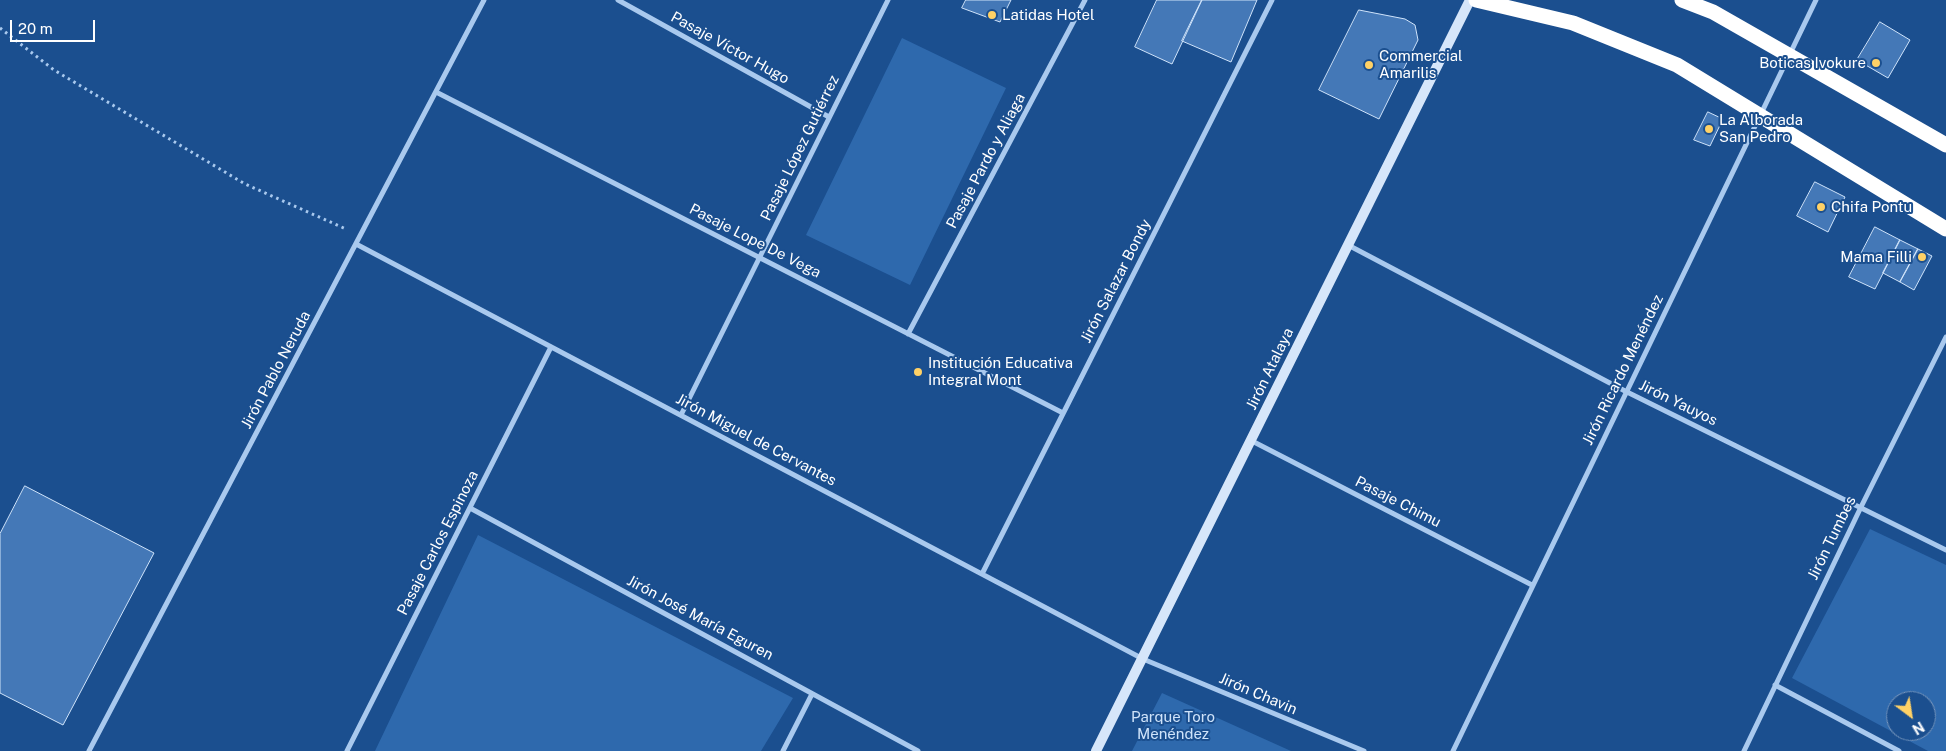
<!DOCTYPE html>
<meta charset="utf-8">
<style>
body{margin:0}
#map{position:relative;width:1946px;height:751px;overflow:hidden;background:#1b4f8f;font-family:"Public Sans",sans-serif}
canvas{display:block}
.north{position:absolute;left:1886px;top:691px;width:50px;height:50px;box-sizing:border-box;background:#1b4f8f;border:1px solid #7695bc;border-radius:50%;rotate:149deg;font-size:14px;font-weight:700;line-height:20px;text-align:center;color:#fff}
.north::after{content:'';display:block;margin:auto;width:18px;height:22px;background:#ffd166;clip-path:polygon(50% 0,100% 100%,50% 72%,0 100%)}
.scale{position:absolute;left:10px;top:20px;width:85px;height:22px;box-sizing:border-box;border:2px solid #fff;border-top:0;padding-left:6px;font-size:15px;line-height:18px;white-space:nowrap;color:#fff;-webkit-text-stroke:4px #1b4f8f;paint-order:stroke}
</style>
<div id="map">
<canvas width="1946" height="751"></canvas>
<div class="north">N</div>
<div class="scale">20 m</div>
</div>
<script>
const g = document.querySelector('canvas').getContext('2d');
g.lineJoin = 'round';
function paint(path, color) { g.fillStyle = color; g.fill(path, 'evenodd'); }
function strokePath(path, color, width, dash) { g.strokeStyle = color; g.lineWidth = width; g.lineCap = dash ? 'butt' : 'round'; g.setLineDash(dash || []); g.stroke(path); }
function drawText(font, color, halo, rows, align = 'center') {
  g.font = font + ' "Public Sans",sans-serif'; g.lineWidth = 4; g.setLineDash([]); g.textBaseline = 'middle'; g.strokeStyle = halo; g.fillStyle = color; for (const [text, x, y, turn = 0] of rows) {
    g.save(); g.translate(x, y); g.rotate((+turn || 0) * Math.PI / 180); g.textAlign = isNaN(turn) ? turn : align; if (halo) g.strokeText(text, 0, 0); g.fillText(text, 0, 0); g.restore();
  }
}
const green = new Path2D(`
 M 902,38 L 1006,88 L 910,285 L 806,235 Z
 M 1870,529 L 1946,565 L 1946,751 L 1928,751 L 1792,678 ZM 1896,701 L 1926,701 L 1926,731 L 1896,731 Z
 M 478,535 L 793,698 L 761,751 L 375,751 Z
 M 1162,693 L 1291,751 L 1132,751 Z`);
const building = new Path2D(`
 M 966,0 L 1011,0 L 1000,22 L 962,8 Z
 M 1157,0 L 1202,0 L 1172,64 L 1135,47 Z
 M 1202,0 L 1257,0 L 1231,62 L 1182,41 Z
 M 1359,10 L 1405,19 L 1415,25 L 1418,40 L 1379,119 L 1319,90 Z
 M 1880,22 L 1910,40 L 1888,78 L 1857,60 Z
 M 1708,112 L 1723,119 L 1710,146 L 1694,140 Z
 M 1815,182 L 1845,197 L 1828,232 L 1797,216 Z
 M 1875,227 L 1900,240 L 1875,289 L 1849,277 Z
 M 1900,240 L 1918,249 L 1900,282 L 1883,273 Z
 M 1918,249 L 1932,256 L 1914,290 L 1900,282 Z
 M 25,486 L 154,553 L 63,725 L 0,693 L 0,534 Z`);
const path = new Path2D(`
 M 0,28 L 54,70 L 245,184 L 346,229`);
const street = new Path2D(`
 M 618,0 L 829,117
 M 436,92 L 1063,413
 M 356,244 L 1143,659 L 1364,751
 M 1348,245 L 1625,391 L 1946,550
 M 908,334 L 1085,0
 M 681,415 L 888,0
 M 1252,441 L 1532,585
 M 470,508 L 918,751
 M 982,574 L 1272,0
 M 1775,685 L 1899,751
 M 89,751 L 484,0
 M 347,751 L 551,347
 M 783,751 L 812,694
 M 1453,751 L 1816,0
 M 1744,751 L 1861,507 L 1946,337`);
const secondary = new Path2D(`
 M 1096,751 L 1470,0`);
const highway = new Path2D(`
 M 1476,0 L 1573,23 L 1677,65 L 1946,229
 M 1682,0 L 1713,12 L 1946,145`);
const markers = [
 [992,15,5,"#ffd166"],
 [1876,63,5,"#ffd166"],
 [1369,65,5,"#ffd166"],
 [1709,129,5,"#ffd166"],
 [1821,207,5,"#ffd166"],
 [1922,257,5,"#ffd166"],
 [918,372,5,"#ffd166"]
];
const poiNames = [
 ["Latidas Hotel",1002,15],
 ["Commercial",1379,56],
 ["Amarilis",1379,73],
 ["Boticas Ivokure",1866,63,"right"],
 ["La Alborada",1719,120],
 ["San Pedro",1719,137],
 ["Chifa Pontu",1831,207],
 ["Mama Filli",1912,257,"right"],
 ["Institución Educativa",928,363],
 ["Integral Mont",928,380]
];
const streetNames = [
 ["Pasaje Víctor Hugo",730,48,29],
 ["Pasaje López Gutiérrez",800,148,-64],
 ["Pasaje Pardo y Aliaga",986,161,-62],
 ["Pasaje Lope De Vega",755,241,27],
 ["Jirón Salazar Bondy",1116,281,-63],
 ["Jirón Atalaya",1270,369,-64],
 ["Jirón Pablo Neruda",276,370,-62],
 ["Jirón Ricardo Menéndez",1623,370,-64],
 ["Jirón Yauyos",1678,403,26],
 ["Jirón Miguel de Cervantes",756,440,28],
 ["Pasaje Chimu",1398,502,27],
 ["Jirón Tumbes",1832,538,-64],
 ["Pasaje Carlos Espinoza",438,543,-63],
 ["Jirón José María Eguren",700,618,28],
 ["Jirón Chavin",1258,694,23]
];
const parkNames = [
 ["Parque Toro",1173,717],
 ["Menéndez",1173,734]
];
paint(green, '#2e69ad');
paint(building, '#4478b7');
strokePath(building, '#cfe3fa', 1);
strokePath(path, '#a9c9ee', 3, [2.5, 4]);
strokePath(street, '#a9c9ee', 5);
strokePath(secondary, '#d6e6fa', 10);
strokePath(highway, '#fff', 15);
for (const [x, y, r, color] of markers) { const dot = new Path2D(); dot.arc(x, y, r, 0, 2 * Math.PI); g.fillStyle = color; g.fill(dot); strokePath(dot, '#1b4f8f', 2); }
drawText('15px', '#fff', '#1b4f8f', poiNames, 'left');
drawText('15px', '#fff', '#1b4f8f', streetNames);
drawText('15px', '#cfe3fa', '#1b4f8f', parkNames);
</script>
